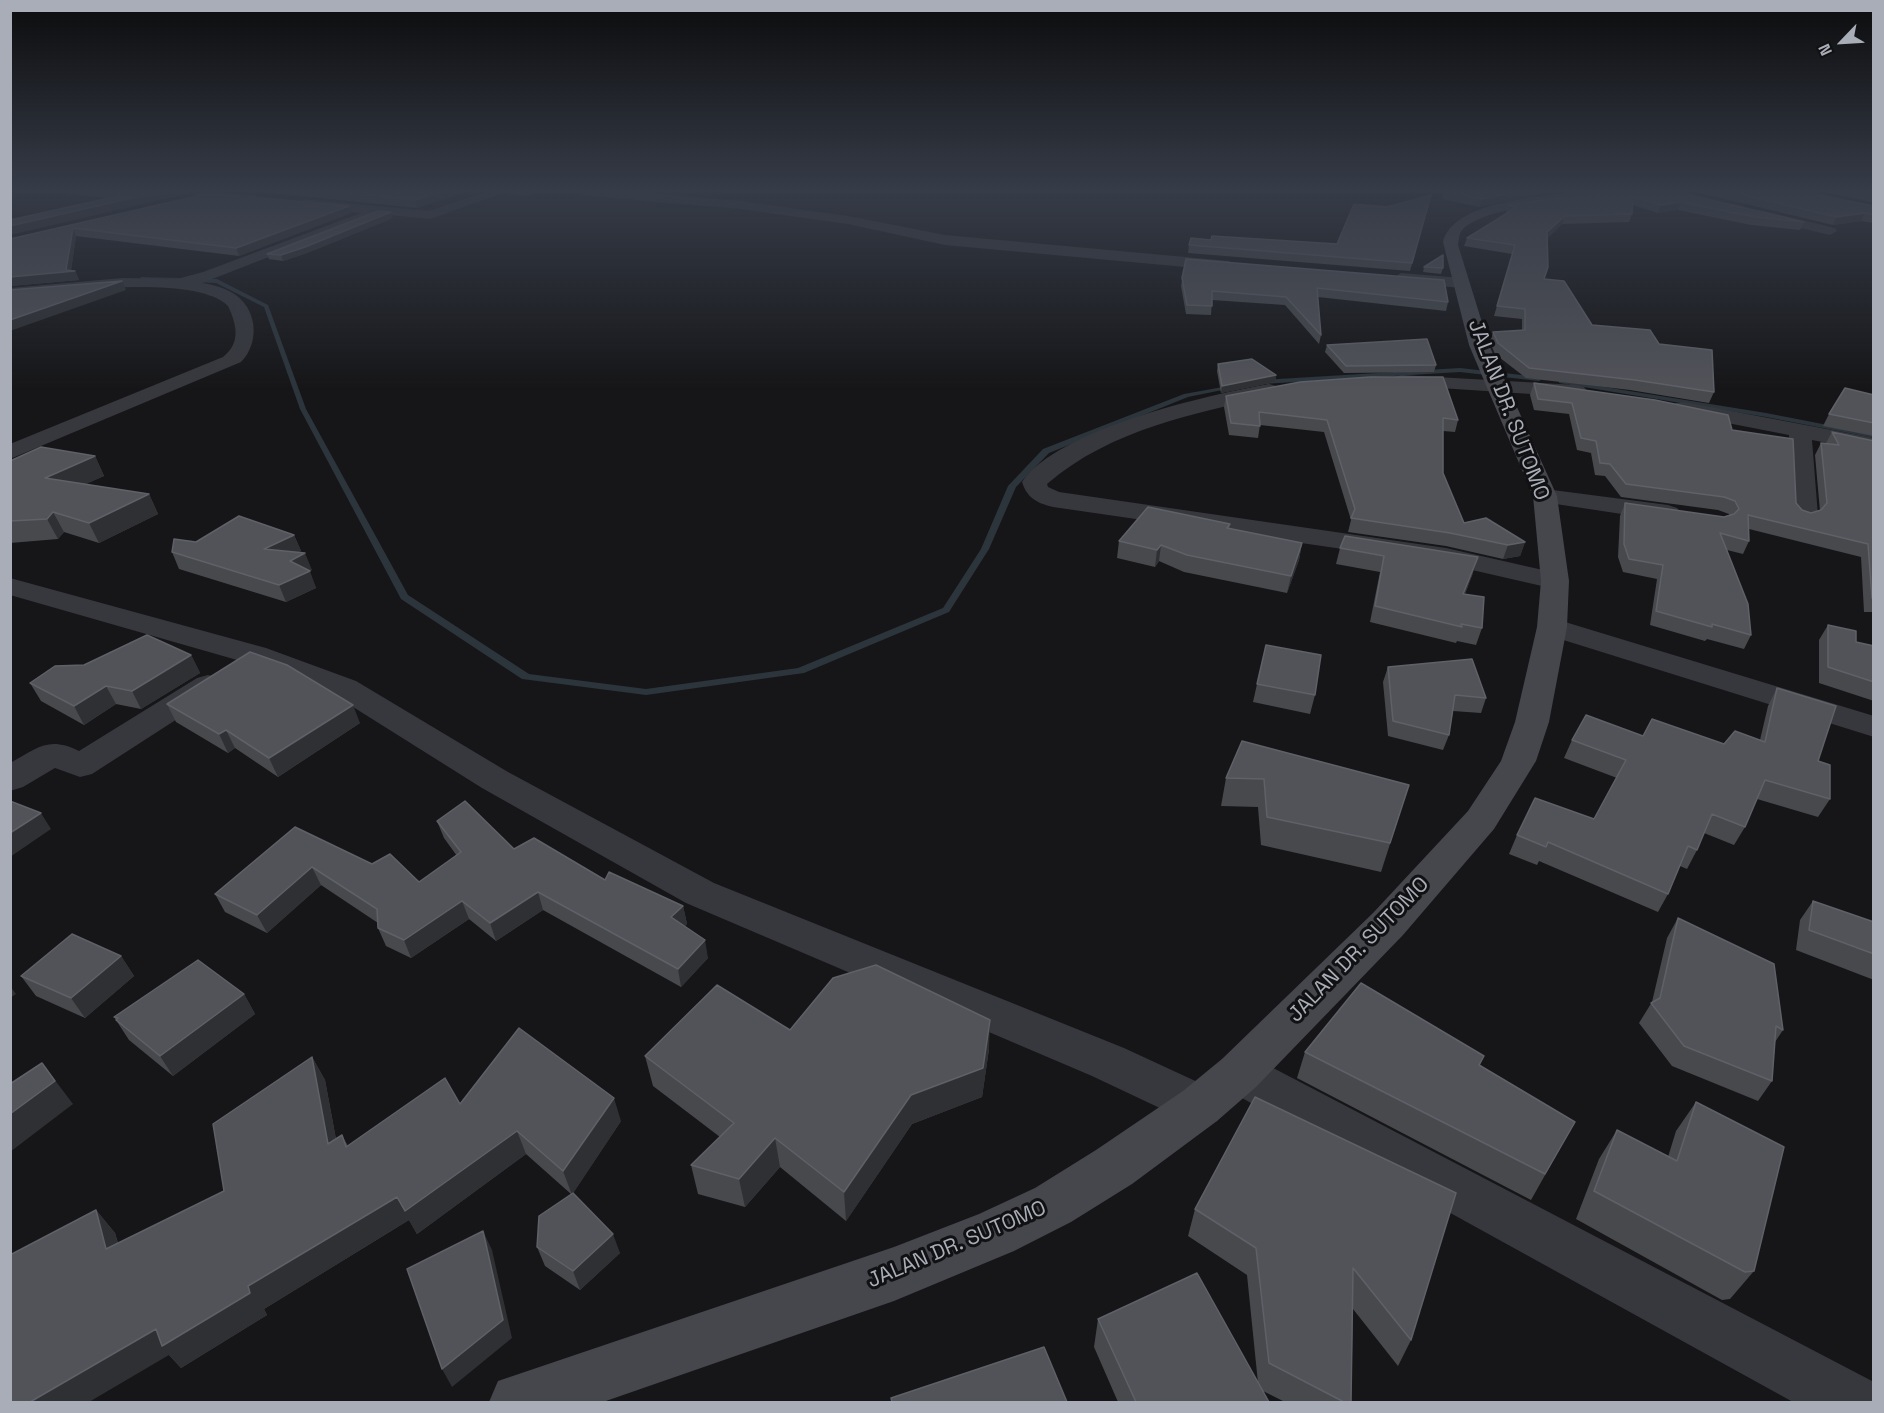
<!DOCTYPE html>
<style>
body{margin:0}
#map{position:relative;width:1884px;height:1413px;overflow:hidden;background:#161618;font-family:"Space Grotesk",sans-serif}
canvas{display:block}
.frame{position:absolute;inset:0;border:12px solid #a8adb8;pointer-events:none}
.north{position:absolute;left:1812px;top:12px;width:60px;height:60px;-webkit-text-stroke:4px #111113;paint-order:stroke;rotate:245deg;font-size:16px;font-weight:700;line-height:24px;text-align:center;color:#a8adb8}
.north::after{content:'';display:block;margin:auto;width:21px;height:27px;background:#a8adb8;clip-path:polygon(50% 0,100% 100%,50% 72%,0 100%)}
</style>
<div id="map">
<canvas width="1884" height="1413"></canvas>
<div class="frame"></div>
<div class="north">N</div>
</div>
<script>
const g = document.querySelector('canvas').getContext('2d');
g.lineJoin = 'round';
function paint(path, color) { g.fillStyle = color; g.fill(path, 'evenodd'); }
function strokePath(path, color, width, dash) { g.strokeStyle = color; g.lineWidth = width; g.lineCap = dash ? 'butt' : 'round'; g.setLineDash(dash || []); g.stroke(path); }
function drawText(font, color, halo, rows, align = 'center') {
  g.font = font + ' "Space Grotesk",sans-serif'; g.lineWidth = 6; g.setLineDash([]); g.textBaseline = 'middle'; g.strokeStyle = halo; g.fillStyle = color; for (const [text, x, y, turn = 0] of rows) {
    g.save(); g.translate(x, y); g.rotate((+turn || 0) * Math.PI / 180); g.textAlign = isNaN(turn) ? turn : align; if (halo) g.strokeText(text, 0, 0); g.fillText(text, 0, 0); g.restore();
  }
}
const stream = new Path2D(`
 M 141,277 L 217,279 L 268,305 L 306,409 L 408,595 L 529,674 L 646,689 L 798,668 L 943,608 L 981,549 L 1008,486 L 1043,449 L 1184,394 L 1234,385 L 1237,387 L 1188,397 L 1049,453 L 1016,487 L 989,549 L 949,612 L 804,673 L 646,695 L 522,679 L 401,599 L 300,409 L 264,307 L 216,283 L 139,280 Z
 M 1460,368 L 1539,377 L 1542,379 L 1539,381 L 1460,372 L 1262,384 L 1259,382 L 1262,380 Z
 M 1561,380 L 1766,413 L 1874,434 L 1874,438 L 1766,417 L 1559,383 L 1559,381 Z`);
const street = new Path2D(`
 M 188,192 L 255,195 L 257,198 L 250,202 L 195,196 Z
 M 485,192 L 506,192 L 430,219 L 379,214 L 202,283 C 214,285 227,288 237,296 C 258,312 259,344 241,362 L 10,459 L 10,444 L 223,357 C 241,343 237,325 228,306 C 195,273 56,292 10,298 L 10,288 L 123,278 L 177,279 L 203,272 L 361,213 L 300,206 L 298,203 L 305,199 L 429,211 Z
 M 580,192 L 637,192 L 740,201 L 848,216 L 945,235 L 1229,261 L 1237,266 L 1229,271 L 945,245 L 848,224 L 740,209 L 587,196 Z
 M 1759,210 L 1835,228 L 1837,231 L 1830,235 L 1754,217 L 1752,214 Z
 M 1401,273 L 1462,278 L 1470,283 L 1462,288 L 1395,282 L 1393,278 Z
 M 1401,375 L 1577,385 L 1584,387 L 1587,391 L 1584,395 L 1577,397 L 1394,385 L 1391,381 L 1394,377 Z
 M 1269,384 L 1276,386 L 1279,390 L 1276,394 C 1196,414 1112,428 1047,484 L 1048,487 L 1059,492 L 1446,548 L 1565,575 L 1569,581 L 1565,587 L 1555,589 L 1446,564 L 1053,507 C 1037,503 1027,498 1022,482 C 1058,429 1207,395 1269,384 Z
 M 1684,402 L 1874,438 L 1874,452 L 1812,440 L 1818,516 L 1814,521 L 1805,524 L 1796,521 L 1792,516 L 1789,435 L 1676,413 L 1673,408 L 1676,403 Z
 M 1545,489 L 1668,505 L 1677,508 L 1681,513 L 1677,518 L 1668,521 L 1536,501 L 1533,496 L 1536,491 Z
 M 10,578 L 266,648 L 356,681 L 508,772 L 714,883 L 1124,1048 L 1217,1091 L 1224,1106 L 1217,1121 L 1200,1127 L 1092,1076 L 686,903 L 482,788 L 334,695 L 244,662 L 10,595 Z
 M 1552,618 L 1874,716 L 1874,737 L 1541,633 L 1537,627 L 1541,621 Z
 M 208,675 L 219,678 L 224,685 L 219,692 L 92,774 L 80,777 L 55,768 L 23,787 L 10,791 L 10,763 C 38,748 48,736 79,751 L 197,678 Z
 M 1239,1053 L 1256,1059 L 1872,1381 L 1874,1402 L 1793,1402 L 1222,1087 L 1215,1073 L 1222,1059 Z`);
const secondary = new Path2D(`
 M 1577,192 L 1620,192 L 1613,196 C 1575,201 1493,204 1464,228 C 1459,232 1459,239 1458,245 L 1489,345 L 1557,496 L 1569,581 L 1567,627 L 1549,722 L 1536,761 L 1494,829 L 1403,935 L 1256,1087 L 1217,1121 L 1132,1184 L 1071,1222 L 1014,1251 L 894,1301 L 603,1402 L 489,1402 L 498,1381 L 894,1247 L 979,1214 L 1035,1188 L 1096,1150 L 1183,1091 L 1222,1059 L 1373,913 L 1468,811 L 1501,761 L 1515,722 L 1537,627 L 1541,581 L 1533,496 L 1469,345 L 1443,242 C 1453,201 1542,196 1577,192 Z`);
const wall = new Path2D(`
 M 57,192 L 187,192 L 186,194 L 107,198 Z
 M 262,192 L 466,192 L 417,208 Z
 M 507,192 L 538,192 L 524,196 L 508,193 Z
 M 1444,192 L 1555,192 L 1542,194 L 1479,207 L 1442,199 Z
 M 1678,192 L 1804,222 L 1800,230 L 1751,225 L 1678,210 L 1658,213 L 1633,205 L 1632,214 L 1629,222 L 1562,224 L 1547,238 L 1545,279 L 1592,325 L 1659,344 L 1714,392 L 1709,403 L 1630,390 L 1526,378 L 1495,354 L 1490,342 L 1493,332 L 1522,330 L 1522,319 L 1494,316 L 1512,254 L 1464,246 L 1467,238 L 1507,213 L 1506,213 L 1508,205 Z
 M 1696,192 L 1806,192 L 1874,206 L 1874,223 L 1861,221 L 1833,225 Z
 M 1826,192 L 1874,192 L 1874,203 Z
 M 210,193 L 351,213 L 239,256 L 76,236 L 71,270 L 75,271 L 79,280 L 10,286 L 10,239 Z
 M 1431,195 L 1410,271 L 1188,253 L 1189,245 L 1211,240 L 1337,244 L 1387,207 Z
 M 393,218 L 307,253 L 283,261 L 269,259 L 267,254 Z
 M 1186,259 L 1448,302 L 1446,311 L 1318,297 L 1321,335 L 1319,344 L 1285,305 L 1212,300 L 1211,315 L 1186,314 L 1181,286 Z
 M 1424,267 L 1443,268 L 1441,274 L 1423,272 Z
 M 1327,345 L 1436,365 L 1434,372 L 1344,373 L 1325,352 Z
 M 1218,364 L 1276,375 L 1275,382 L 1221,393 L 1217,371 Z
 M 1534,383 L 1732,430 L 1802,510 L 1811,513 L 1820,511 L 1815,455 L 1821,443 L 1826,443 L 1832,432 L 1874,441 L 1874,612 L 1864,612 L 1861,557 L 1749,529 L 1749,541 L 1743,554 L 1727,550 L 1751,635 L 1744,649 L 1707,639 L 1705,641 L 1650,625 L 1657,579 L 1623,572 L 1618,557 L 1620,516 L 1625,503 L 1724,517 L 1730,516 L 1729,514 L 1718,510 L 1621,497 L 1605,476 L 1595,475 L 1591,453 L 1577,450 L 1569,414 L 1534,410 L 1530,395 Z
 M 1874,395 L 1874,436 L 1823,426 L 1829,414 Z
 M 1226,396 L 1458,420 L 1455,432 L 1443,431 L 1443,473 L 1464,523 L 1525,542 L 1520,556 L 1503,559 L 1446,546 L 1348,532 L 1351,520 L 1324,432 L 1260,425 L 1258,438 L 1229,435 L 1224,407 Z
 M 95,456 L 104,476 L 85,484 L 149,494 L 158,514 L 99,543 L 64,532 L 58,539 L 10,543 L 10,461 Z
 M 1230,524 L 1229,529 L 1302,543 L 1299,560 L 1287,593 L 1184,572 L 1159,561 L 1155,567 L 1117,558 L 1119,541 Z
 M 294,535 L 301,551 L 298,552 L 312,570 L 309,571 L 316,588 L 286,602 L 179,569 L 172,552 L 196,542 Z
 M 1340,548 L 1473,573 L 1465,594 L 1482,628 L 1476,645 L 1457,641 L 1456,643 L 1370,622 L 1380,572 L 1336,564 Z
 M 1828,625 L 1856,642 L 1874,646 L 1874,701 L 1819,683 L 1819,640 Z
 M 191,655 L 200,673 L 141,709 L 116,704 L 84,725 L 41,701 L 30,683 L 84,665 Z
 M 1388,667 L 1486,698 L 1481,713 L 1453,711 L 1449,735 L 1443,750 L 1388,736 L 1383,682 Z
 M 1257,684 L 1315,695 L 1310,714 L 1253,702 Z
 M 1777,688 L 1818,761 L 1830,799 L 1818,817 L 1757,799 L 1745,827 L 1734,845 L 1704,833 L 1697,850 L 1687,869 L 1680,866 L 1668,894 L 1658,912 L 1539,861 L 1537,865 L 1509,854 L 1517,835 L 1594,819 L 1617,778 L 1564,758 L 1572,740 L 1643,736 L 1724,744 L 1760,740 L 1768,706 Z
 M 167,704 L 360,723 L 278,777 L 235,748 L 228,753 L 176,722 Z
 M 1242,741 L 1409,785 L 1381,872 L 1261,845 L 1258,807 L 1221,806 L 1226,778 Z
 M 437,821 L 514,849 L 683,906 L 687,924 L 685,926 L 708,958 L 681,987 L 543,910 L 496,941 L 469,919 L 411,958 L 386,946 L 378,928 L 378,923 L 321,885 L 267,933 L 225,912 L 215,894 L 295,827 L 372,864 L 419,882 L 457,856 L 444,838 Z
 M 1813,901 L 1874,922 L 1874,980 L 1796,950 L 1800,920 Z
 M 1678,918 L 1783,1030 L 1775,1042 L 1772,1081 L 1758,1101 L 1672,1066 L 1639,1023 L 1652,1002 L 1667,938 Z
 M 121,956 L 134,976 L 85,1018 L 36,996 L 21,976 Z
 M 244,994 L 255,1014 L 173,1076 L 129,1040 L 114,1017 Z
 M 790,1030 L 989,1049 L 982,1097 L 912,1124 L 846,1221 L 780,1167 L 745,1207 L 698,1194 L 691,1165 L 720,1137 L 653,1086 L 645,1056 Z
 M 1305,1052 L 1484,1056 L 1480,1065 L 1575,1122 L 1531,1200 L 1297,1078 Z
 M 312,1057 L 325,1080 L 336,1139 L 342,1135 L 348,1146 L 460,1104 L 621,1121 L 573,1193 L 620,1253 L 580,1290 L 545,1266 L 537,1247 L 571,1194 L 526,1154 L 417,1234 L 409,1220 L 264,1309 L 267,1315 L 181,1368 L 169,1355 L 96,1210 L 115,1233 L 118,1243 L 224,1191 Z
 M 1255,1097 L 1411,1340 L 1398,1366 L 1353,1309 L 1351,1402 L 1285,1402 L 1263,1391 L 1269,1402 L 1118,1402 L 1094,1347 L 1098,1319 L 1258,1383 L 1247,1275 L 1188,1236 L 1195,1209 Z
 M 1696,1102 L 1754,1271 L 1730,1299 L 1722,1300 L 1576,1219 L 1599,1159 L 1617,1130 L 1668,1157 L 1676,1131 Z`);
const shadedWall = new Path2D(`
 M 158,192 L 187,192 L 186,194 L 10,235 L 10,226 Z
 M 441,192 L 466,192 L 417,208 L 415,200 Z
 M 523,192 L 538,192 L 524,196 Z
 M 1515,192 L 1555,192 L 1542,194 L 1479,207 L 1482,199 Z
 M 1681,202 L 1678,210 L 1658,213 L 1661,205 Z
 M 349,206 L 351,213 L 239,256 L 236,248 Z
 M 391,212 L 393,218 L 307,253 L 283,261 L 281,255 Z
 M 1865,213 L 1861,221 L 1833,225 L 1836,217 Z
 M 1565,216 L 1562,224 L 1545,241 L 1547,232 Z
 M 73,228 L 76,236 L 71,271 L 75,271 L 79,280 L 10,286 L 10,277 L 66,270 Z
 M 122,281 L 126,290 L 10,331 L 10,320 Z
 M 1276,375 L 1275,382 L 1221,393 L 1222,386 Z
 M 95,456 L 104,476 L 56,498 L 45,478 Z
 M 149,494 L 158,514 L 99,543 L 89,523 Z
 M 53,512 L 64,532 L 58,539 L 47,519 Z
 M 294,535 L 301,551 L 271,565 L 264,549 Z
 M 1525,542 L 1520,556 L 1503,559 L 1508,545 Z
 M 1302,543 L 1299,560 L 1287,593 L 1291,576 Z
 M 1161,545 L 1159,561 L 1155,567 L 1157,550 Z
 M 305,553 L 312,570 L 303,574 L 310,571 L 316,588 L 286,602 L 279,585 L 290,561 Z
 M 1478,557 L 1473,573 L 1458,610 L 1463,594 Z
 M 191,655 L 200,673 L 141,709 L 132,691 Z
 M 106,686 L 116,704 L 84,725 L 74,706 Z
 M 353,705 L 360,723 L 278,777 L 269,758 Z
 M 226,730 L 235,748 L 228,753 L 219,734 Z
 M 41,813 L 51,829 L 10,857 L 10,833 Z
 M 312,867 L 321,885 L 267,933 L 257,915 Z
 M 538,892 L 543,910 L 496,941 L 490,923 Z
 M 462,901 L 469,919 L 411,958 L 404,940 Z
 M 683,906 L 687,924 L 675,935 L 671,917 Z
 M 705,940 L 708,958 L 681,987 L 678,969 Z
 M 121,956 L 134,976 L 85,1018 L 71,998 Z
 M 10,986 L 16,994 L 10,998 Z
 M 244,994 L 255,1014 L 173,1076 L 160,1056 Z
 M 990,1020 L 989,1049 L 982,1097 L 912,1124 L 846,1221 L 844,1192 L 911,1095 Z
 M 312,1057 L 325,1080 L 341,1167 L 328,1144 Z
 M 42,1063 L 73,1104 L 10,1152 L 10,1114 Z
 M 614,1098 L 621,1121 L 572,1195 L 563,1171 Z
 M 517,1131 L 526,1154 L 417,1234 L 409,1220 L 264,1309 L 267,1315 L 181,1368 L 169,1355 L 89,1402 L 30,1402 L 156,1329 L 248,1286 L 397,1197 Z
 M 775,1138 L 780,1167 L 745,1207 L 739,1179 Z
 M 96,1210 L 115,1233 L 125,1272 L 106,1249 Z
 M 483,1231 L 492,1250 L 512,1338 L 452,1387 L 442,1369 Z
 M 613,1234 L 620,1253 L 580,1290 L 573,1271 Z`);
const building = new Path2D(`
 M 113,192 L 158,192 L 10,226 L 10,220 L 127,194 Z
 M 334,192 L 441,192 L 415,200 Z
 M 1448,192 L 1515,192 L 1482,199 Z
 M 1603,192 L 1678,192 L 1804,222 L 1755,217 L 1681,202 L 1661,205 L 1633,197 L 1632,214 L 1565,216 L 1547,232 L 1548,267 L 1544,279 L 1564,281 L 1592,325 L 1650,330 L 1659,344 L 1712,350 L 1714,392 L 1635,380 L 1529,368 L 1498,343 L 1493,332 L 1525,330 L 1525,309 L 1497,306 L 1515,245 L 1467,238 L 1517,207 L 1508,205 Z
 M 1731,192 L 1806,192 L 1874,206 L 1874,215 L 1865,213 L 1836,217 Z
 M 210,193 L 349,206 L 236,248 L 73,228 L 66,270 L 75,271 L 10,277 L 10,239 Z
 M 1431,195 L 1412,263 L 1189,245 L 1191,238 L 1211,240 L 1212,236 L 1337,244 L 1354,204 L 1387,207 Z
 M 378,211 L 391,212 L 305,247 L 281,255 L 267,254 Z
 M 1443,255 L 1443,268 L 1424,267 Z
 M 1186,259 L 1444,280 L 1448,302 L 1317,288 L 1321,335 L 1286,297 L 1212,291 L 1212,306 L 1187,305 L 1182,278 Z
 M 122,281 L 10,320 L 10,290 Z
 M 1427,339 L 1436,365 L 1346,366 L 1327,345 Z
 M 1252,359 L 1276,375 L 1222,386 L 1218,364 Z
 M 1370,377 L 1443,377 L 1458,420 L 1443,418 L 1443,473 L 1464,523 L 1486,518 L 1525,542 L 1508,545 L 1450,533 L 1351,518 L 1355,509 L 1327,420 L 1259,412 L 1260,426 L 1231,423 L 1226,396 L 1300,382 Z
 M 1534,383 L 1655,400 L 1728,415 L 1732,430 L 1793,439 L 1796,503 L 1802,510 L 1811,513 L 1821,510 L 1827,503 L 1821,443 L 1839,445 L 1832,432 L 1874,441 L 1874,598 L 1872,598 L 1868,544 L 1748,515 L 1749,541 L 1720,533 L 1748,604 L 1751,635 L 1712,624 L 1712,627 L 1656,611 L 1663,565 L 1629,559 L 1624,544 L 1625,503 L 1724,517 L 1734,514 L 1739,509 L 1735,501 L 1724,497 L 1626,484 L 1610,464 L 1600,463 L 1596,441 L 1581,438 L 1572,403 L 1538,399 Z
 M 1845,388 L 1874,395 L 1874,423 L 1829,414 Z
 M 41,447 L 95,456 L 45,478 L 149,494 L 89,523 L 53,512 L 47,519 L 10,521 L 10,461 Z
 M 1148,507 L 1230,524 L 1227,528 L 1302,543 L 1291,576 L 1187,555 L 1161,545 L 1157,550 L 1119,541 Z
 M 239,516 L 294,535 L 264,549 L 305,553 L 290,561 L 310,571 L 279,585 L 172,552 L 174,539 L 196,542 Z
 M 1345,536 L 1478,557 L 1463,594 L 1484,597 L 1482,628 L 1461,624 L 1462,627 L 1375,606 L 1384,556 L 1340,548 Z
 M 1828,625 L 1856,631 L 1856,642 L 1874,646 L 1874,682 L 1828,667 Z
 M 147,635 L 191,655 L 132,691 L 106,686 L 74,706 L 30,683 L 55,666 L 84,665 Z
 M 1266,645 L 1321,655 L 1315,695 L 1257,684 Z
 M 250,652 L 287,665 L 353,705 L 269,758 L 226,730 L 219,734 L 167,704 Z
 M 1472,659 L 1486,698 L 1455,695 L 1449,735 L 1393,721 L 1388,667 Z
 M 1777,688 L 1836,706 L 1818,761 L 1830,765 L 1830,799 L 1765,780 L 1745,827 L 1712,814 L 1697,850 L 1688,846 L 1668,894 L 1548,842 L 1546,847 L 1517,835 L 1535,798 L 1594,819 L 1626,760 L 1572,740 L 1586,715 L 1643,736 L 1652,719 L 1724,744 L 1735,731 L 1765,742 Z
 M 1242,741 L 1409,785 L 1390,843 L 1267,817 L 1264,779 L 1226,778 Z
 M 10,801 L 41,813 L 10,833 Z
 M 465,801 L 514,849 L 534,838 L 605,880 L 609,872 L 683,906 L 671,917 L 705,940 L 678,969 L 538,892 L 490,923 L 462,901 L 404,940 L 378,928 L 377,909 L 312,867 L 257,915 L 215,894 L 295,827 L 372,864 L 390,854 L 419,882 L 461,852 L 437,821 Z
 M 1813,901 L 1874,922 L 1874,954 L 1809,930 Z
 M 1678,918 L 1774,964 L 1783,1030 L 1776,1026 L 1772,1081 L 1684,1046 L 1651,1003 L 1660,998 Z
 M 72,934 L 121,956 L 71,998 L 21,976 Z
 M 198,960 L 244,994 L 160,1056 L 116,1020 L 118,1018 L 114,1017 Z
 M 876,965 L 990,1020 L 983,1068 L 911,1095 L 844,1192 L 775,1138 L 739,1179 L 691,1165 L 734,1123 L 645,1056 L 717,985 L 790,1030 L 833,978 Z
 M 1361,983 L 1484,1056 L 1479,1065 L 1575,1122 L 1545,1174 L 1305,1052 Z
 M 519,1028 L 614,1098 L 563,1171 L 517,1131 L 405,1211 L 397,1197 L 248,1286 L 250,1293 L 162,1346 L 156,1329 L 30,1402 L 10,1402 L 10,1255 L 96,1210 L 106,1249 L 224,1191 L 213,1124 L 312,1057 L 328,1144 L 342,1135 L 346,1147 L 445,1078 L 460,1104 Z
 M 42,1063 L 55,1081 L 10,1114 L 10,1084 Z
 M 1255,1097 L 1456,1193 L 1411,1340 L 1353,1268 L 1351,1402 L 1344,1402 L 1269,1363 L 1256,1248 L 1195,1209 Z
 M 1696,1102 L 1784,1147 L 1754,1271 L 1745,1272 L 1594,1191 L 1617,1130 L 1677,1161 Z
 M 573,1193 L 613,1234 L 573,1271 L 537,1247 L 539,1216 Z
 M 483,1231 L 503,1320 L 442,1369 L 407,1269 Z
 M 1197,1273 L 1269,1402 L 1136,1402 L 1098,1319 Z
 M 1044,1347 L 1067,1402 L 892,1402 L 891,1398 Z`);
const streetNames = [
 ["JALAN DR. SUTOMO",1508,410,69],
 ["JALAN DR. SUTOMO",1359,950,-46],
 ["JALAN DR. SUTOMO",957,1245,-23]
];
paint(stream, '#2c353c');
paint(street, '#37383d');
paint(secondary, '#45474d');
paint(wall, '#47494d');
paint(shadedWall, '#2f3033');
paint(building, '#525359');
strokePath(building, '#5f6168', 1.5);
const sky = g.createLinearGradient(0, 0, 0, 390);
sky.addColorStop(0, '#0c0c0d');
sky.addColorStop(0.49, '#363c48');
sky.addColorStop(1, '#363c4800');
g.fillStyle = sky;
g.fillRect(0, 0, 1884, 390);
drawText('21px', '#a8adb8', '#111113', streetNames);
</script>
